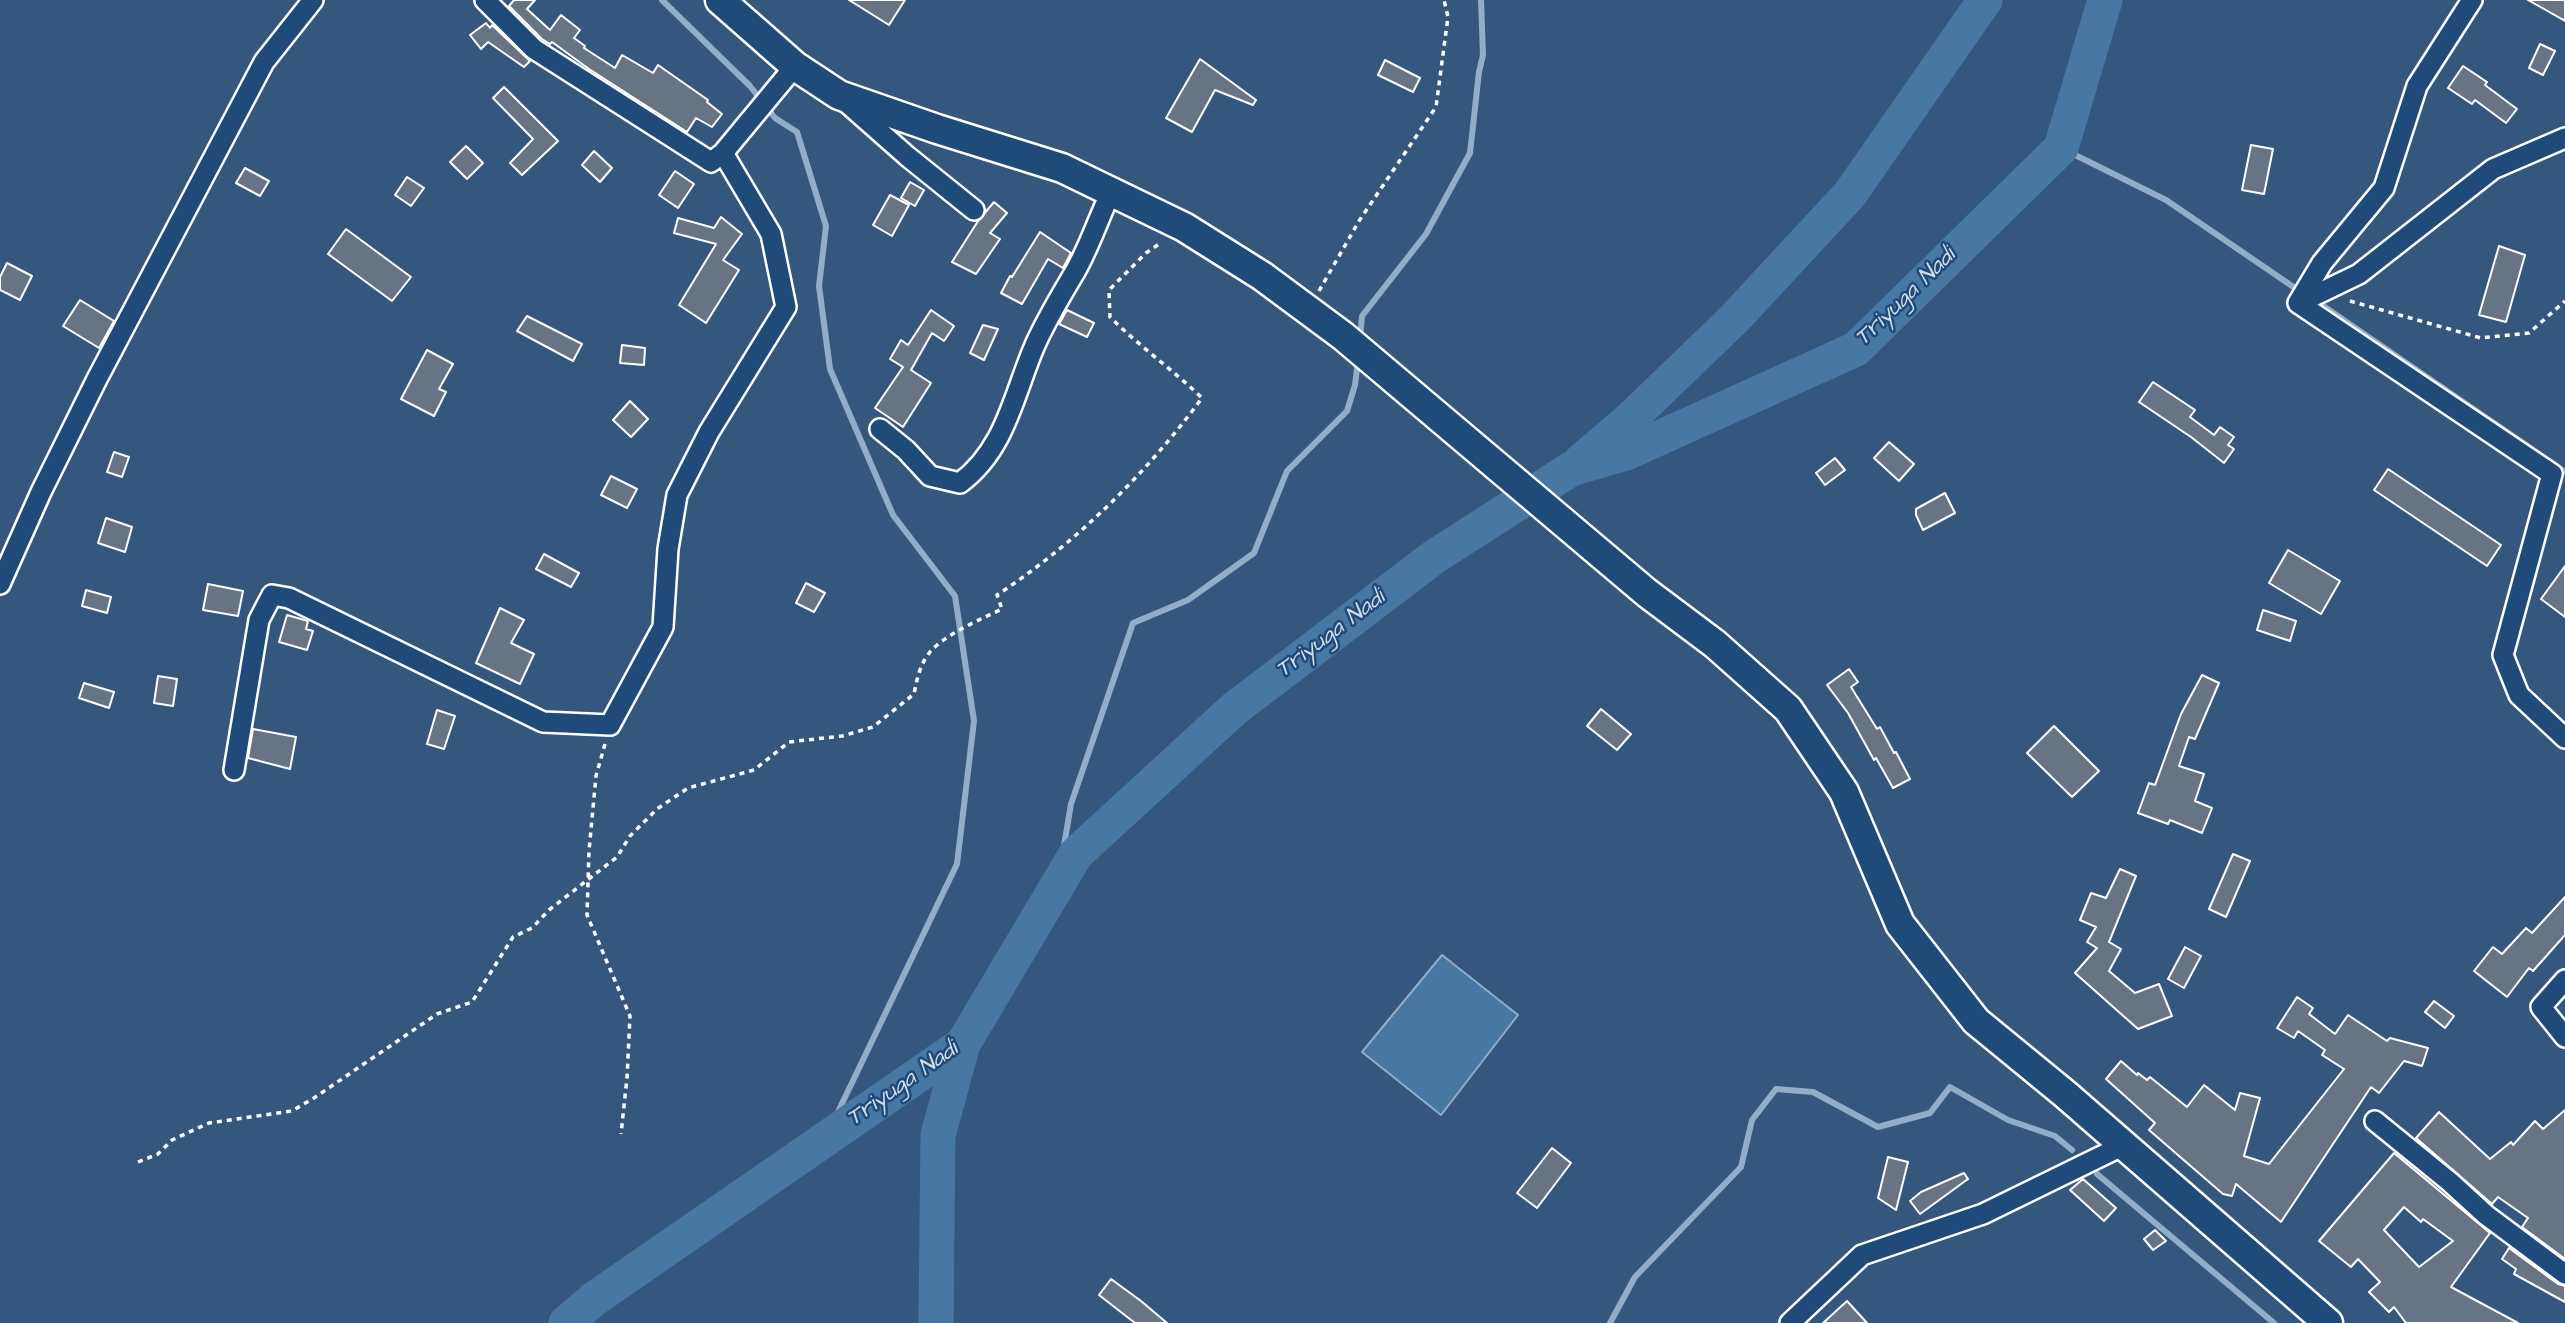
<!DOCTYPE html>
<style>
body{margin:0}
canvas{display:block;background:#35577e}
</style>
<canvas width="2565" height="1323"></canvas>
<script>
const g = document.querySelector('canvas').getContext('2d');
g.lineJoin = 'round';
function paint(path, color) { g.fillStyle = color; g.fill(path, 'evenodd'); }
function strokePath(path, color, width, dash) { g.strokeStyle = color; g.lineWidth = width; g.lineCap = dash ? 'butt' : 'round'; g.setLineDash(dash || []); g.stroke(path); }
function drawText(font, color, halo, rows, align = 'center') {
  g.font = font + ' "Architects Daughter",sans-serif'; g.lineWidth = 5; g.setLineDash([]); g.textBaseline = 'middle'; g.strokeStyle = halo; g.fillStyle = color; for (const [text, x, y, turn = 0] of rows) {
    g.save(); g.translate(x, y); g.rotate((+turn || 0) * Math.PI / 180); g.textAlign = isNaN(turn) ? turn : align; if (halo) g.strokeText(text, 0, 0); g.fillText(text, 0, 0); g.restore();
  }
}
const water = new Path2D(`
 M 1442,955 L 1518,1015 L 1441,1115 L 1362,1052 Z`);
const stream = new Path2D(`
 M 662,0 L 750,86 L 775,118 L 797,132 L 826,226 L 819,286 L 830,369 L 893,515 L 955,596 L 974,721 L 957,864 L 825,1139
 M 2061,148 L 2166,200 L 2295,288
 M 2316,301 L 2565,472
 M 1360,338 L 1362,316 L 1426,234 L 1470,153 L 1479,72 L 1483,55 L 1481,0
 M 1057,887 L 1071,804 L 1133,623 L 1188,600 L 1254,553 L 1287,471 L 1347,411 L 1355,385 L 1358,360
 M 2097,1174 L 2274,1323
 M 1610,1323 L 1635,1277 L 1741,1167 L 1752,1120 L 1776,1089 L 1813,1092 L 1878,1127 L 1930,1113 L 1950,1087 L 2008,1120 L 2055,1136 L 2072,1150`);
const river = new Path2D(`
 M 1581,461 L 1629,420 L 1734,319 L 1850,194 L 1985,0
 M 566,1323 L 594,1299 L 963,1044 L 1076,854 L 1234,709 L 1434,557 L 1571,469 L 1626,453 L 1856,349 L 2061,148 L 2105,0
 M 936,1323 L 938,1135 L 963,1044`);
const building = new Path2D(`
 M 514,0 L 535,0 L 527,9 L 550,30 L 561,15 L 580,30 L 574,38 L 585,46 L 584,48 L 615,68 L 622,55 L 653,73 L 658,65 L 708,100 L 707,102 L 722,114 L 712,127 L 696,118 L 687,132 L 589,69 L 552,42 L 550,44 L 542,39 L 509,6 Z
 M 849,0 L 905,0 L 889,25 Z
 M 2528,0 L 2565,0 L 2565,21 Z
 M 486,23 L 490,28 L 492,25 L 530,61 L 524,67 L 488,42 L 481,49 L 470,35 Z
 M 2540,44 L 2555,51 L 2543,75 L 2529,68 Z
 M 1200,59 L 1256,100 L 1253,105 L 1215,90 L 1192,132 L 1166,118 Z
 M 1385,60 L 1420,78 L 1413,92 L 1378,75 Z
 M 2463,66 L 2487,82 L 2485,85 L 2517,109 L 2506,123 L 2475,100 L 2472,104 L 2448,88 Z
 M 504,87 L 558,141 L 522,175 L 510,163 L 533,139 L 493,98 Z
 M 2251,145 L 2273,149 L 2264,194 L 2242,190 Z
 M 466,146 L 483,163 L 467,179 L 450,162 Z
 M 594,151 L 612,168 L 600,182 L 582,165 Z
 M 245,168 L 269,181 L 260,196 L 236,183 Z
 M 675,171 L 694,184 L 678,208 L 659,195 Z
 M 407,177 L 424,188 L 411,206 L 395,195 Z
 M 910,182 L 924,190 L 915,206 L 901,198 Z
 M 890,195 L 909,205 L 892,236 L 873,225 Z
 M 994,202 L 1007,213 L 990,233 L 1000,239 L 976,274 L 952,262 L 978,221 Z
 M 721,217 L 742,234 L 723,260 L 739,270 L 706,323 L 679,305 L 716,244 L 674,233 L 678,218 L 714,228 Z
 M 346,229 L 411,277 L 392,301 L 328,254 Z
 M 1040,232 L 1071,253 L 1063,268 L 1048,259 L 1022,304 L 1001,293 L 1010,276 L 1012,277 Z
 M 2499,246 L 2525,255 L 2506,322 L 2479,315 Z
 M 7,263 L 32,276 L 20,300 L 0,290 L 0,277 Z
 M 80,300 L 114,321 L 99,348 L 63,326 Z
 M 931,310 L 954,326 L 944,341 L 932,333 L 911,370 L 931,383 L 903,427 L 875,408 L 903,367 L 890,359 L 901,340 L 908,345 Z
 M 1067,310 L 1094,323 L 1087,337 L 1059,324 Z
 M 527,316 L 582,344 L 573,361 L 517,331 Z
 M 983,325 L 998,329 L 984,360 L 970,353 Z
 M 622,345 L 645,348 L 644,365 L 620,363 Z
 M 427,350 L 453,364 L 439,389 L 446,392 L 434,416 L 401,399 Z
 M 2153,382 L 2195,410 L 2190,417 L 2214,435 L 2220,427 L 2234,437 L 2228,445 L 2234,449 L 2224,463 L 2191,437 L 2139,402 Z
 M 630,401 L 648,419 L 631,437 L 613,420 Z
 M 1889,442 L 1914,464 L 1899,481 L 1874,458 Z
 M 114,452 L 129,457 L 122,477 L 107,472 Z
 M 1835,458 L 1845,470 L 1825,485 L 1816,473 Z
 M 2388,469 L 2501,545 L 2487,566 L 2374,490 Z
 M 611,476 L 637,489 L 627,508 L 601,495 Z
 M 1945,493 L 1955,513 L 1923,530 L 1916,515 L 1916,509 Z
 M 106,518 L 132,527 L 125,552 L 98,543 Z
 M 2288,550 L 2340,581 L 2321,614 L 2269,583 Z
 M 544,554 L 579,573 L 571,587 L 536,569 Z
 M 2565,566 L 2565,617 L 2541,599 Z
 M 806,583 L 825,593 L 814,612 L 796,603 Z
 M 208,584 L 243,591 L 238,616 L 203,610 Z
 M 86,590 L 111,597 L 107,613 L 82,606 Z
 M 500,608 L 524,620 L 511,643 L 534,654 L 520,684 L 476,663 Z
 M 2263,610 L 2296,621 L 2290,641 L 2257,630 Z
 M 287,615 L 308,621 L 306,629 L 313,631 L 307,650 L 279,642 Z
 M 1849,669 L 1858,682 L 1851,687 L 1877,729 L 1880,727 L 1894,753 L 1896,752 L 1910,779 L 1893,788 L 1876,758 L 1874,760 L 1848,713 L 1827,685 Z
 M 2202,675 L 2219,683 L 2195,739 L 2189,737 L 2179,766 L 2204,774 L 2195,801 L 2212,808 L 2202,833 L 2170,820 L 2168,824 L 2138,813 L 2149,783 L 2155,785 L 2181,714 Z
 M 158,676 L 177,679 L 173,706 L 154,703 Z
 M 84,683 L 114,692 L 109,708 L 79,698 Z
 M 1601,709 L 1631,734 L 1617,750 L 1587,726 Z
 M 437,710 L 455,716 L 444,749 L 427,744 Z
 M 2054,726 L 2099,771 L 2072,797 L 2027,753 Z
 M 253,729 L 296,737 L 290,769 L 248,758 Z
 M 2233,854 L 2250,861 L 2226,917 L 2209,909 Z
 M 2120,869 L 2136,876 L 2109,942 L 2121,949 L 2109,971 L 2135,993 L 2159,984 L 2172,1016 L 2138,1029 L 2075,973 L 2097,948 L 2087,942 L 2096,927 L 2080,920 L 2091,893 L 2106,898 Z
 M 2565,897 L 2565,935 L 2533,971 L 2529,968 L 2507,997 L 2474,971 L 2493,947 L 2502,954 L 2526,928 L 2532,933 Z
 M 2185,947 L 2201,956 L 2184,988 L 2168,979 Z
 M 2297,997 L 2313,1008 L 2309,1014 L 2335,1034 L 2348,1015 L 2387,1041 L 2390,1038 L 2428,1048 L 2422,1066 L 2404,1061 L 2379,1093 L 2371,1087 L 2281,1222 L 2236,1184 L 2232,1196 L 2223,1194 L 2149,1130 L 2155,1123 L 2106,1079 L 2121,1061 L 2137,1075 L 2138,1073 L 2147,1080 L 2150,1077 L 2187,1107 L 2204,1085 L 2235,1110 L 2240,1093 L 2260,1098 L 2244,1156 L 2269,1164 L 2344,1069 L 2322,1055 L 2325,1050 L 2298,1031 L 2294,1038 L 2277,1028 Z
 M 2434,1001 L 2454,1016 L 2445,1028 L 2425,1012 Z
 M 2565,1110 L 2565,1259 L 2522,1227 L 2528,1218 L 2498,1197 L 2492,1204 L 2416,1138 L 2439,1112 L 2490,1159 L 2511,1142 L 2513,1145 L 2535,1121 L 2543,1129 Z
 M 1552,1148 L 1571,1163 L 1537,1208 L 1517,1193 Z
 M 2394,1153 L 2490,1233 L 2451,1287 L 2518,1323 L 2406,1323 L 2394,1307 L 2389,1312 L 2369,1292 L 2380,1282 L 2358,1259 L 2351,1267 L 2319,1241 ZM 2404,1207 L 2421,1222 L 2423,1219 L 2453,1241 L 2419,1267 L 2384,1230 Z
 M 1888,1157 L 1908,1162 L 1896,1210 L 1878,1198 Z
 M 1964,1173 L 1968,1179 L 1920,1214 L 1910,1201 L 1921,1192 Z
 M 2083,1179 L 2116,1208 L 2104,1221 L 2070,1190 Z
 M 2155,1230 L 2166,1241 L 2153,1250 L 2144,1239 Z
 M 2509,1248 L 2558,1284 L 2565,1286 L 2565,1302 L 2514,1274 L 2516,1269 L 2502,1259 Z
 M 1111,1279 L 1141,1301 L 1167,1323 L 1135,1323 L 1099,1295 Z
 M 1847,1301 L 1867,1323 L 1823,1323 Z`);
const path = new Path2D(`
 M 1319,291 L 1359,221 L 1436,107 L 1448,17 L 1444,0
 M 2350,301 L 2481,338 L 2529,333 L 2565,301
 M 605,744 L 596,776 L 589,851 L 587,915 L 630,1016 L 627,1078 L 621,1134
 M 138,1162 L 158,1154 L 172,1140 L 209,1123 L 292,1111 L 314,1098 L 437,1014 L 472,1002 L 513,937 L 532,928 L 549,910 L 617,857 L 630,836 L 657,809 L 688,788 L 754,770 L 789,742 L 842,736 L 873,727 L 914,694 C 917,679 920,664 930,652 C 944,635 981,619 1002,609 L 997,595 C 1076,543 1146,474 1202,398 C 1172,369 1139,346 1110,317 L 1109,290 L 1146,253 L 1162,242`);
const minor = new Path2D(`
 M 485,0 L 534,49 L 711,162 L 723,153
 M 847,103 L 907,156 L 974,210
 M 2298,303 L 2552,474 L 2503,655 L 2519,695 L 2565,738
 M 2298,303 L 2322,263 L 2384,188 L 2417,86 L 2472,0
 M 2299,303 L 2359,274 L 2493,169 L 2565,138
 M 880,429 L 906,450 L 930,476 L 960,483 C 1006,449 1014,393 1035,345 C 1047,318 1062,294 1076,270 C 1090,245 1099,217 1111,192
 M 0,584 L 41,492 L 97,379 L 264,62 L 313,0
 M 234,770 L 259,620 L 272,595 L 289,598 L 543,722 L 610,725 L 663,627 L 668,549 L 677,495 L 709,432 L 786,307 L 771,234 L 723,153 L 795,66
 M 2565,980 L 2541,1007 L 2565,1037
 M 2375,1121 L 2450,1182 L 2486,1215 L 2565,1274
 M 1790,1323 L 1862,1255 L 1983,1214 L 2122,1146`);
const secondary = new Path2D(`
 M 720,0 L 795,66 L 839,95 L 937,129 L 1062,168 L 1184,227 L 1262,276 L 1343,336 L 1647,593 L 1715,644 L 1788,709 L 1844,792 L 1900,924 L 1976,1021 L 2065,1094 L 2328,1323`);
const waterNames = [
 ["Triyuga Nadi",1906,298,-44],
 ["Triyuga Nadi",1331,635,-37],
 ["Triyuga Nadi",903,1085,-35]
];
paint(water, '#4877a4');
strokePath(water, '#91adc8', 2);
strokePath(stream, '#91adc8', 6);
strokePath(river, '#4877a4', 35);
paint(building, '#677486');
strokePath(building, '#fff', 2);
strokePath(minor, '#fff', 24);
strokePath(secondary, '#fff', 33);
strokePath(path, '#fff', 3.5, [5, 5]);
strokePath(minor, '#1f4a7a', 19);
strokePath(secondary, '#1f4a7a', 28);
drawText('italic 23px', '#d1dde8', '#1f4a7a', waterNames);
</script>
